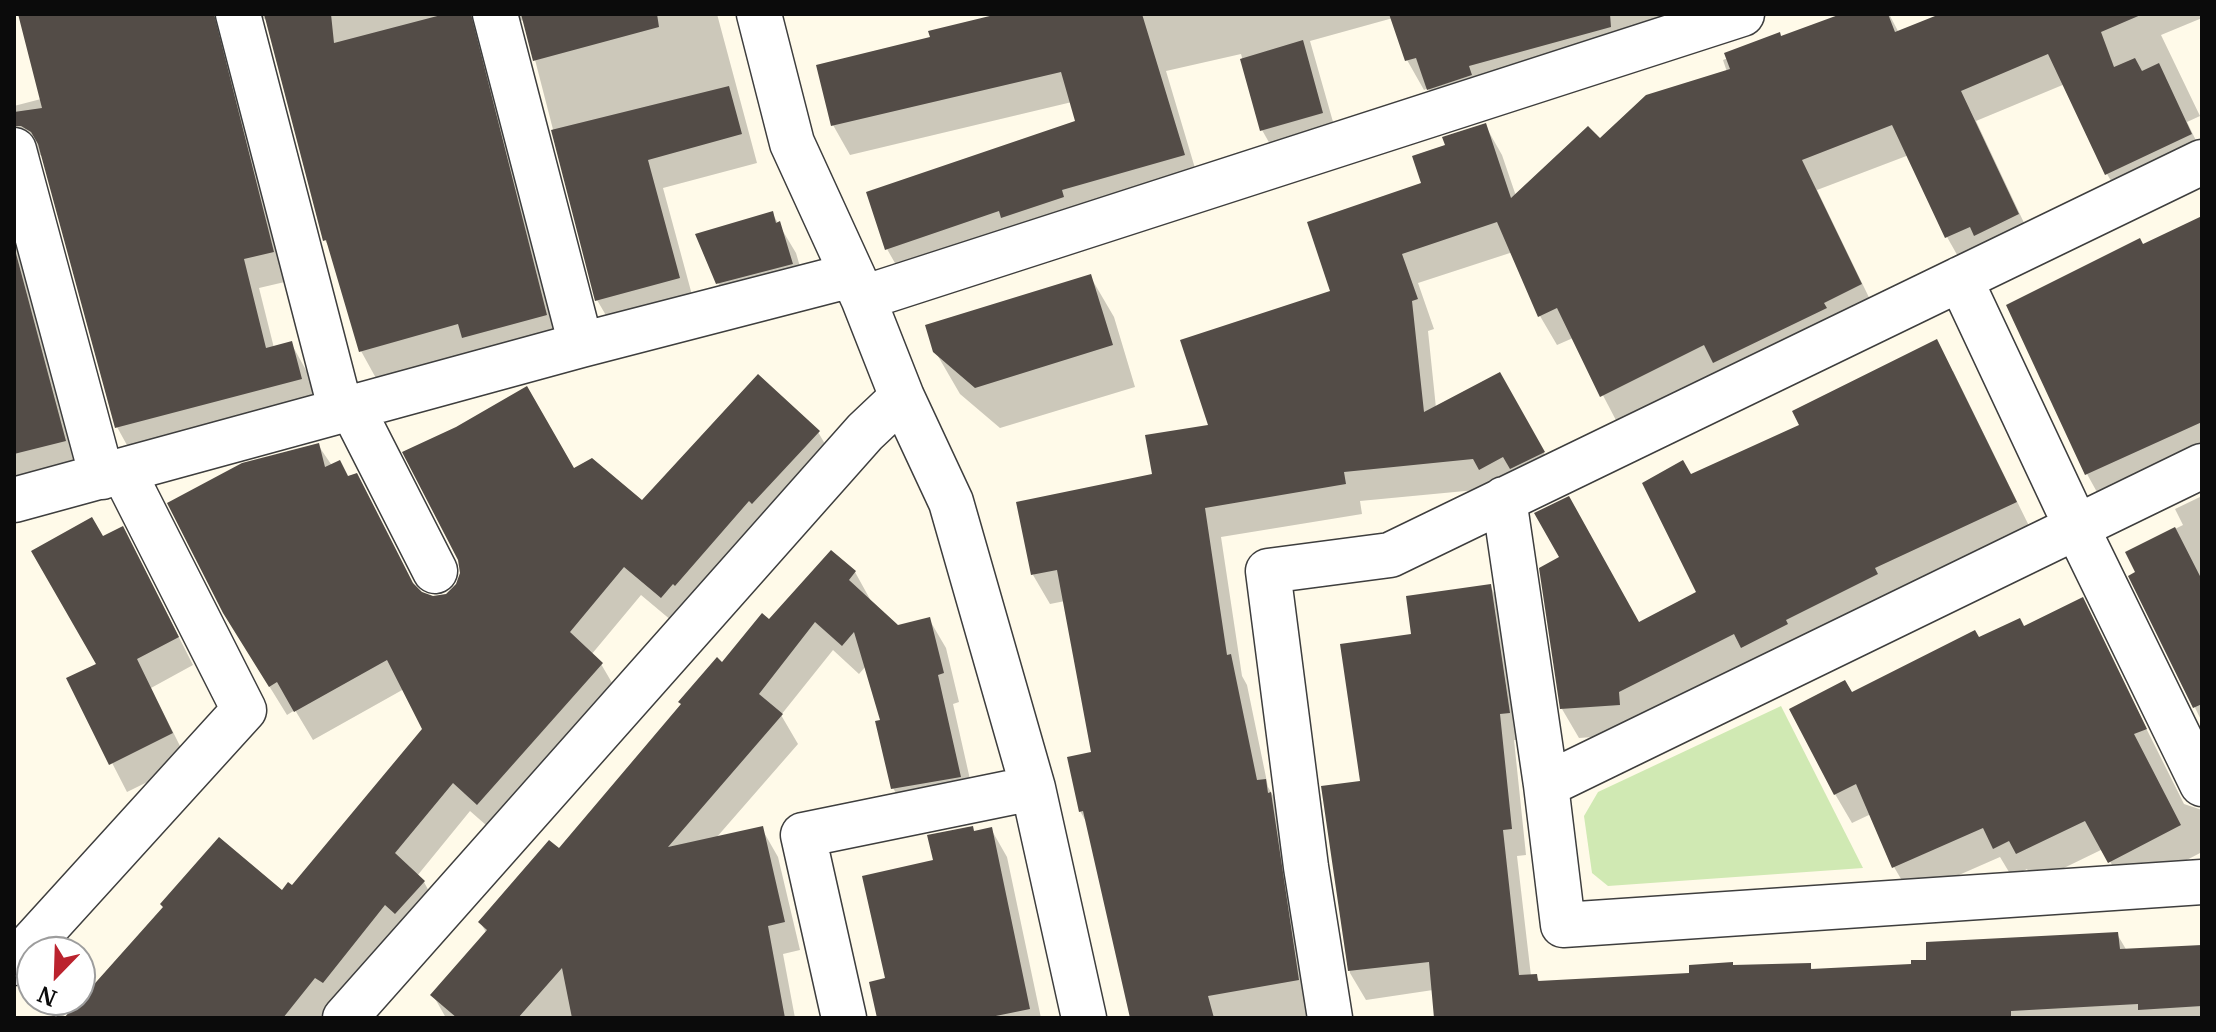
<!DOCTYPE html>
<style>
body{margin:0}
#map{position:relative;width:2216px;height:1032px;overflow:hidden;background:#fffae9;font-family:Merriweather,serif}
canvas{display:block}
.frame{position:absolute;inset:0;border:16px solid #0b0b0b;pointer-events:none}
.north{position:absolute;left:16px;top:936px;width:80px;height:80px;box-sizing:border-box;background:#fff;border:2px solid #9d9d9d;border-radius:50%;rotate:203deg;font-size:22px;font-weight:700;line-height:32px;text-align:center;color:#0b0b0b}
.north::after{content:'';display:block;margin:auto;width:28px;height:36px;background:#bb232e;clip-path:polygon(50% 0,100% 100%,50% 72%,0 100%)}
</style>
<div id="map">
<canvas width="2216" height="1032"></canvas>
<div class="frame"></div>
<div class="north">N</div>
</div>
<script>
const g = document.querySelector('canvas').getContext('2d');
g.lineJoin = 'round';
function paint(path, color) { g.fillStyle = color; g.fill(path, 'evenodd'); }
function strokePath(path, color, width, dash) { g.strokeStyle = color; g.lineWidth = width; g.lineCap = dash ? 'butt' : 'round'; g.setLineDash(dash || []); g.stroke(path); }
const green = new Path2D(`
 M 1781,706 L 1863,868 L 1608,886 L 1592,873 L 1584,816 L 1598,792 Z`);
const shadow = new Path2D(`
 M 20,14 L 717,14 L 757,163 L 663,188 L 695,306 L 614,329 L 597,300 L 525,21 L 506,18 L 562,343 L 377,380 L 361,351 L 332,253 L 325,240 L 268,21 L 263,18 L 248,18 L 289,281 L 259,288 L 274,348 L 291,343 L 307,372 L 317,407 L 133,456 L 117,427 L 44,157 L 38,154 L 14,160 L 14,106 L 41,99 Z
 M 1006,14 L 1696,14 L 1446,118 L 1428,88 L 1424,90 L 1407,60 L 1393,18 L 1310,41 L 1339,143 L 1279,160 L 1262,130 L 1241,54 L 1166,71 L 1200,185 L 904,279 L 887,249 L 1077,123 L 1072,102 L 850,155 L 833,125 L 932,39 Z
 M 1847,14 L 1889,14 L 1899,33 L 1946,14 L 2202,14 L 2202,18 L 2161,35 L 2200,116 L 2187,122 L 2202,153 L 2124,203 L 2107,174 L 2065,84 L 1976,121 L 2034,244 L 1964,267 L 1947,237 L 1909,155 L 1817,190 L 1877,314 L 1619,426 L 1573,338 L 1557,345 L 1540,316 L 1513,252 L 1418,283 L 1434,329 L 1428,331 L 1436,408 L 1517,404 L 1560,482 L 1360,501 L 1362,514 L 1221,537 L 1242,676 L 1247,685 L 1268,787 L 1282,811 L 1309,1018 L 1132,1018 L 1088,825 L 1080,811 L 1093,754 L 1065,601 L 1050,604 L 1033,575 L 1210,426 L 1333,292 L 1423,184 L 1448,146 L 1485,125 L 1502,155 L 1516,196 L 1600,140 L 1727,72 L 1723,60 Z
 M 772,213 L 796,253 L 808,294 L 735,313 L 718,283 Z
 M 2202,218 L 2202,458 L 2103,503 L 2087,474 L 2142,246 Z
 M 14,219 L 81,469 L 14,497 Z
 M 1090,276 L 1114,317 L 1135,387 L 1000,428 L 960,394 L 935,351 Z
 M 1953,371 L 2032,532 L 1636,734 L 1579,738 L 1562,709 L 1639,624 L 1699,593 L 1690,477 Z
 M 818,432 L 835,461 L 678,626 L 641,595 L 591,655 L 601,664 L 618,693 L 494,832 L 470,811 L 417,876 L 424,882 L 440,912 L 332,1006 L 322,1018 L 50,1018 L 57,1010 L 67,1018 L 292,888 L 424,729 L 404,689 L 313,740 L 295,710 L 287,715 L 242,642 L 318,445 L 416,589 L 433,598 L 447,595 L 573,471 L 642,503 Z
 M 2202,496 L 2202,722 L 2131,576 L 2137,573 L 2127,553 L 2183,525 L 2175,509 Z
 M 102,539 L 138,557 L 193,665 L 151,688 L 188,762 L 127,792 L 69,679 L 99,665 Z
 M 855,572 L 871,601 L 897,627 L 929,619 L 946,648 L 959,702 L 953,704 L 976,806 L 910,817 L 893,788 L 882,721 L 866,666 L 859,674 L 833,650 L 781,715 L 798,744 L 716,838 L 762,829 L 778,857 L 800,950 L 783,954 L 795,1018 L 446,1018 L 433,995 L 487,934 L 480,922 L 559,851 L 723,665 L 769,622 Z
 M 1490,586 L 1506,613 L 1524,740 L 1514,740 L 1526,855 L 1517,856 L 1531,976 L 1536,976 L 1540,982 L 1692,975 L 1734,967 L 1809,965 L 1813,971 L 1913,966 L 2117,934 L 2127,951 L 2202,947 L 2202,1018 L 1436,1018 L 1433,990 L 1366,1000 L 1350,973 L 1323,788 L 1362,783 L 1413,636 Z
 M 2082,600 L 2184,804 L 2202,810 L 2202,852 L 2127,891 L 2103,849 L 2035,882 L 2027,869 L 2012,877 L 2000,857 L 1911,896 L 1894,867 L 1871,814 L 1852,823 L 1835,794 L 1851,695 L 1979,639 L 2024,627 Z
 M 991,829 L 1007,857 L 1041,1018 L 879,1018 L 887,980 L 936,862 L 975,833 Z`);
const building = new Path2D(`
 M 18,14 L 214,14 L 274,252 L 244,259 L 266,348 L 292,341 L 302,379 L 115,428 L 38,144 L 31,132 L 21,126 L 14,126 L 14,112 L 42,108 Z
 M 264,14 L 331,14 L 334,43 L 445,14 L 471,14 L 547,315 L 462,338 L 458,324 L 359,352 L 326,240 L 323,241 Z
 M 521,14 L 657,14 L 659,27 L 533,61 Z
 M 998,14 L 1142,14 L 1185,155 L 1062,190 L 1064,197 L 1001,218 L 999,211 L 885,250 L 866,192 L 1075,121 L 1061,72 L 831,126 L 816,65 L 930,37 L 928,31 Z
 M 1389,14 L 1610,14 L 1611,27 L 1469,66 L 1472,75 L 1427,90 L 1416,58 L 1405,61 Z
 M 1841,14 L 1888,14 L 1895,32 L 1940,14 L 2143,14 L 2101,32 L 2114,67 L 2135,58 L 2142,71 L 2159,63 L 2192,134 L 2105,175 L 2048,54 L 1961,91 L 2019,214 L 1974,236 L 1970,227 L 1945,238 L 1892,125 L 1802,160 L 1862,284 L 1824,303 L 1827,308 L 1713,363 L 1704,345 L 1600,397 L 1557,308 L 1538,317 L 1497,222 L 1402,254 L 1418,299 L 1412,301 L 1424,412 L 1500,372 L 1545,452 L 1510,469 L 1503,457 L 1479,470 L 1473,459 L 1344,472 L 1346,484 L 1205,508 L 1227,655 L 1231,654 L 1257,780 L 1266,779 L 1268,793 L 1271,792 L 1299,980 L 1208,996 L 1214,1018 L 1130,1018 L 1083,811 L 1079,812 L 1067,757 L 1091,752 L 1057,570 L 1031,575 L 1016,502 L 1152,474 L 1145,435 L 1208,425 L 1180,340 L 1330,291 L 1307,222 L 1421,183 L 1412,156 L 1445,145 L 1442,137 L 1486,123 L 1511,198 L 1588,126 L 1600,138 L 1646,95 L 1730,69 L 1724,53 L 1780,32 L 1781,36 Z
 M 1303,40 L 1323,113 L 1260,131 L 1240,59 Z
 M 729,86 L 742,134 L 648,160 L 680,278 L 595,301 L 551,130 Z
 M 773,211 L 776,223 L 780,221 L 793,264 L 716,284 L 695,234 Z
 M 2202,216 L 2202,422 L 2085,475 L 2006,305 L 2140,238 L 2143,244 Z
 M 14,246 L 66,441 L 14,454 Z
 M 1091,274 L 1113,345 L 975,388 L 933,352 L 925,325 Z
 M 1937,339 L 2017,502 L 1875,568 L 1878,574 L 1786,620 L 1788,624 L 1741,648 L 1734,634 L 1619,692 L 1620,705 L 1560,709 L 1539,568 L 1559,557 L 1534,513 L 1569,496 L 1639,622 L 1696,592 L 1642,483 L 1683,460 L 1691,474 L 1799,425 L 1792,411 Z
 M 758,374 L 820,431 L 752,504 L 749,501 L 675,586 L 673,584 L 661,598 L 624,567 L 570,632 L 603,663 L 477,805 L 453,783 L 395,853 L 425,881 L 395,914 L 385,905 L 323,983 L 315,978 L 283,1018 L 64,1018 L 163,907 L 160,904 L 219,837 L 282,890 L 288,882 L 292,885 L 422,729 L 387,660 L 294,712 L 277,682 L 269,687 L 223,613 L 167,503 L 242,463 L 319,443 L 325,467 L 340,460 L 348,476 L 357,473 L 413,583 L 422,592 L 433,596 L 446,594 L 456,584 L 460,573 L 458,560 L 402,452 L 456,427 L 527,386 L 574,468 L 592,458 L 642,500 Z
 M 92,517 L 103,536 L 123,526 L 179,637 L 137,659 L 173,733 L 109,765 L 66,678 L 96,664 L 31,551 Z
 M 2175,527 L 2202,580 L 2202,704 L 2193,708 L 2128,576 L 2135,572 L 2125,552 Z
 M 831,550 L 856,571 L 849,580 L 898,625 L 930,617 L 944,673 L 938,675 L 961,777 L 891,789 L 875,721 L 880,720 L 854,632 L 842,646 L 815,622 L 759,694 L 783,714 L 668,847 L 763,826 L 785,922 L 768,926 L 785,1018 L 572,1018 L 562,968 L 518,1018 L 457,1018 L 430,995 L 487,930 L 478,922 L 549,840 L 559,848 L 681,704 L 678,702 L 717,657 L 722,662 L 762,613 L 769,619 Z
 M 1491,584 L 1510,713 L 1500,714 L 1512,829 L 1503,830 L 1519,975 L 1537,974 L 1538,981 L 1689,973 L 1689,965 L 1733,962 L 1733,965 L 1811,963 L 1811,969 L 1911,964 L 1911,960 L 1926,960 L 1926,942 L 2118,932 L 2120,949 L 2202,945 L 2202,1006 L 2138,1010 L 2138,1004 L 2011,1011 L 2011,1018 L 1434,1018 L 1429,962 L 1348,971 L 1321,786 L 1360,781 L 1340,644 L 1411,634 L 1406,596 Z
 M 2083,597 L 2147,729 L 2134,734 L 2181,825 L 2108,863 L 2085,821 L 2016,854 L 2009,841 L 1993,849 L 1983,828 L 1892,868 L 1856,784 L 1834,795 L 1789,709 L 1845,680 L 1852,692 L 1975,630 L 1979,637 L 2020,618 L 2024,626 Z
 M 973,826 L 974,831 L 992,827 L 1030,1009 L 986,1018 L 877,1018 L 869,982 L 885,978 L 862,876 L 933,860 L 927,835 Z`);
const minor = new Path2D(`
 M 238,14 L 341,411
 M 495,14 L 581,345
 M 759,14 L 792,143 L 863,298 L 902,397 L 951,502 L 1033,788 L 1084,1018
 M 14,150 L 102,477
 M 1960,279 L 2076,526 L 2202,784
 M 863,298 L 1742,14
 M 352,408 L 435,571
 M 1504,499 L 1546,785 L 1563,925 L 2202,882
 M 14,500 L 581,345 L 852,275
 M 1546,785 L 2202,466
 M 14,963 L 244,710 L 123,471
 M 345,1018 L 865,432 L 902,397
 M 844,1018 L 803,835 L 1033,788
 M 1330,1018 L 1306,867 L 1268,571 L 1390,555 L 2202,162`);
paint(green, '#d0e9b3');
paint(shadow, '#0003');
paint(building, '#534c47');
strokePath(minor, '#3e3e3e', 47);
strokePath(minor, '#fff', 44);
</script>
